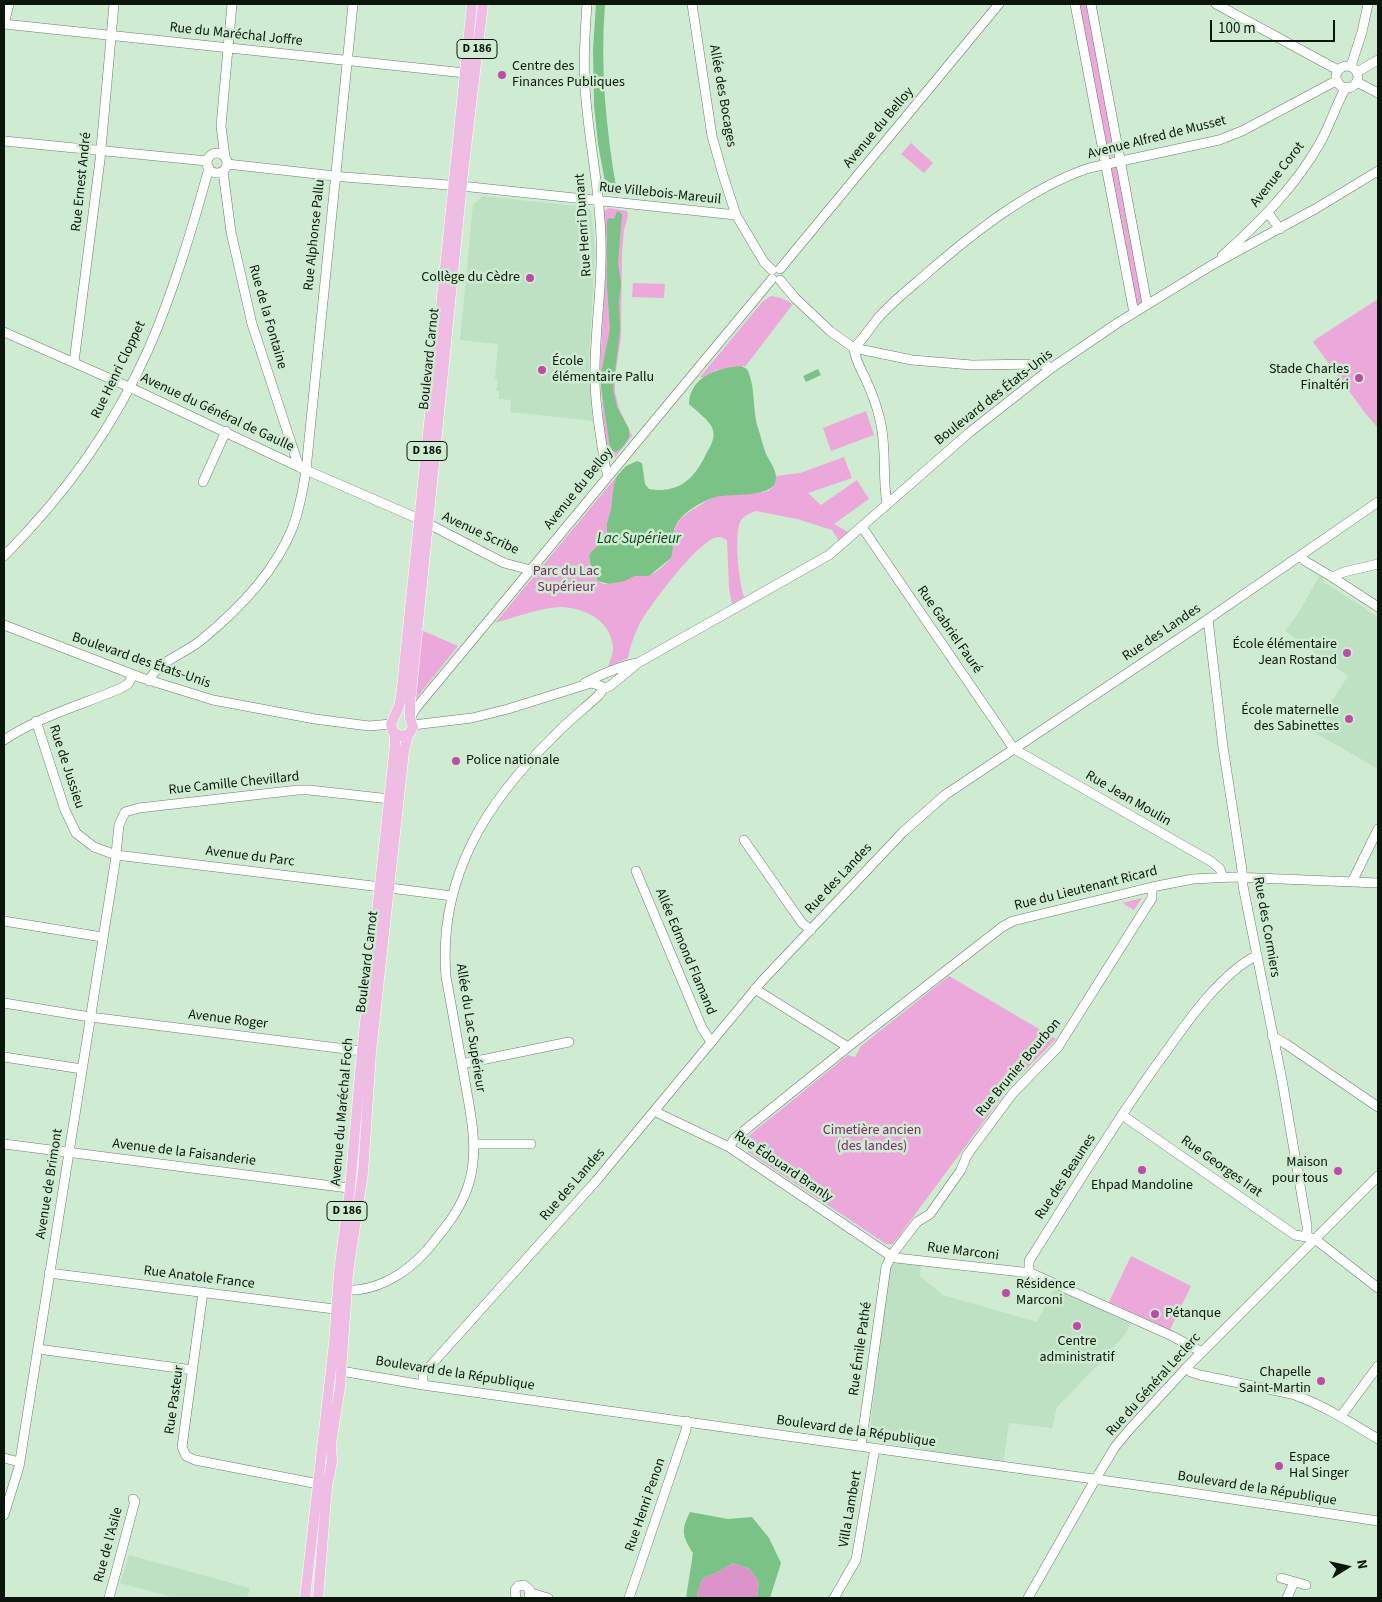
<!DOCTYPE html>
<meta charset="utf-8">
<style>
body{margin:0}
#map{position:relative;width:1382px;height:1602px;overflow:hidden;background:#cfecd2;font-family:"Source Sans 3",sans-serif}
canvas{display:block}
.frame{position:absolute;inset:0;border:5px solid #0a150c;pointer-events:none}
.north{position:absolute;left:1322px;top:1542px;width:50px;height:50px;-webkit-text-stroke:4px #cfecd2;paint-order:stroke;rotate:80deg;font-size:14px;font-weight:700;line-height:20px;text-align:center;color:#0a150c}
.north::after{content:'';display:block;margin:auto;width:18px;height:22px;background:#0a150c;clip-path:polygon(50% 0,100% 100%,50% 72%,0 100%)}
.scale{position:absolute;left:1210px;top:20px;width:125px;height:22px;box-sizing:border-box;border:2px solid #0a150c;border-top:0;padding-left:6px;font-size:15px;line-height:18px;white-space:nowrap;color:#0a150c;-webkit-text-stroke:4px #cfecd2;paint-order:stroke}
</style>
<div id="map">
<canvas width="1382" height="1602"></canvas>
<div class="frame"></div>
<div class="north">N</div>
<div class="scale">100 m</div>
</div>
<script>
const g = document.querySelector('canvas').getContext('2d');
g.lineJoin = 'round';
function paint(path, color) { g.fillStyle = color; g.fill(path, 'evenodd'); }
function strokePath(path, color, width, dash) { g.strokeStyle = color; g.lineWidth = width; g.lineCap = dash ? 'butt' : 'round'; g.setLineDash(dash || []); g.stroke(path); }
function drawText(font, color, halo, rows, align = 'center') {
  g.font = font + ' "Source Sans 3",sans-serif'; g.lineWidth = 5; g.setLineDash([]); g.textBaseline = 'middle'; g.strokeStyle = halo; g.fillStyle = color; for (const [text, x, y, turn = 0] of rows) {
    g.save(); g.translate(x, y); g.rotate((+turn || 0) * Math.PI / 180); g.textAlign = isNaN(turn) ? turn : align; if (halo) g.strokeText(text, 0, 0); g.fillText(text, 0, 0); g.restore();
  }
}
const built = new Path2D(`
 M 483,196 L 587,207 L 591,211 L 595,253 L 589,360 L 593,421 L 510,412 L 511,400 L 499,399 L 499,391 L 496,391 L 498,380 L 495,379 L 498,344 L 460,340 L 473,205 Z
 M 1320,575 L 1324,582 L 1378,617 L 1378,769 L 1312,731 L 1348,676 L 1285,631 L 1299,612 Z
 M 892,1258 L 921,1263 L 920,1276 L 943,1295 L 1037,1322 L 1055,1286 L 1131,1321 L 1125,1335 L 1111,1350 L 1112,1351 L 1057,1407 L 1052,1428 L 1009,1423 L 1003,1465 L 876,1440 L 870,1432 L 887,1268 Z
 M 129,1555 L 250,1588 L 247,1598 L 175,1598 L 120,1583 Z`);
const green = new Path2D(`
 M 1077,4 L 1088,4 L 1115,155 L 1112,157 L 1107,156 Z
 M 911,143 L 933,163 L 924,173 L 901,154 Z
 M 1116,166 L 1118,167 L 1143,302 L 1139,304 L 1135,303 L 1110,168 Z
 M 609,208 L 627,211 L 628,216 L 624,230 L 622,254 L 621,338 L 615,376 L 615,392 L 619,408 L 632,436 L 613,460 L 609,460 L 607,457 L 604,431 L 600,370 L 606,258 L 604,211 Z
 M 633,283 L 665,284 L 664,298 L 632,297 Z
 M 771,296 L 781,298 L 793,304 L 745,367 L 743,366 L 716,370 L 703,378 L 700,377 L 763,301 Z
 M 1378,299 L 1378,428 L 1365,413 L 1313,342 L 1316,339 Z
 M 866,411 L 874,435 L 831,451 L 823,428 Z
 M 844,457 L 852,478 L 808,493 L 821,505 L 857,480 L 869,499 L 834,524 L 850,533 L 839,541 L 832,530 L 797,519 L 756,511 C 750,513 743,516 740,522 C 734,537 739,582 744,597 L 732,604 L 729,588 L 727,540 C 724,539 722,537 719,537 C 701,536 648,608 639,625 C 634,636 630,646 628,658 L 608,667 C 610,661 613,654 613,648 C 611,621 587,609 563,607 C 547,606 512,618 495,623 L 617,476 L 614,485 L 611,509 L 607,523 L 607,532 L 603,541 L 591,552 L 589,556 C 590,564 591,576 598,581 C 610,590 623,577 635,575 C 640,575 645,578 650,575 C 657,572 666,564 671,558 C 672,532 672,521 697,507 C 704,503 710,498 718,496 C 734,493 752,495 768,491 C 773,487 777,482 776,476 L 800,473 Z
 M 421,630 L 458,646 L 414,701 Z
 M 1142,898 L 1134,910 L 1122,903 Z
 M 949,976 L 1056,1039 L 1010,1086 L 893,1244 L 886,1244 L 748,1152 L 748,1145 L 746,1138 L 848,1055 L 855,1057 L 861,1046 Z
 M 1131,1256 L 1191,1286 L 1170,1330 L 1109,1302 Z`);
const forest = new Path2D(`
 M 733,1563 L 750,1569 L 759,1582 L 757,1598 L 697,1598 L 698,1590 L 703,1578 L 716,1573 Z`);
const water = new Path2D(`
 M 596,4 L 605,4 C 600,67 606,130 617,192 L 616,195 L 608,192 L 606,187 L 598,144 L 594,105 L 593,49 Z
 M 617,211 L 622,214 L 618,263 L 621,284 L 619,301 L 620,330 L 613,389 L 617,407 L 629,429 L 629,437 C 626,444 619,454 611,451 L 610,448 L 600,379 L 610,329 L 607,285 L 607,221 L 609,218 L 614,219 Z
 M 741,366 L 747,369 C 756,387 752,409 758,428 C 761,437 763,446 766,454 C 770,462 776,469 776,478 C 776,499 730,493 716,497 C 702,501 683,512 676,525 C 670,535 675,547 671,558 L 649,576 L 634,576 L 625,581 L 609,584 L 598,581 L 592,573 L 589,556 L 591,552 L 603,541 L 607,532 L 607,523 L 611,509 L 614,484 L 617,476 L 626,466 L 637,461 L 642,463 L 645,484 L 649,489 C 680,494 695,478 707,452 C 711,446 715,438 713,430 C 710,420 696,411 689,404 C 690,376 718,368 741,366 Z
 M 818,369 L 821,375 L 806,382 L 803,376 Z
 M 690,1512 L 728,1519 L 752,1517 L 769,1538 L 781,1563 L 770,1598 L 757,1598 L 759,1582 L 750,1569 L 733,1563 L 716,1573 L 703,1578 L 698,1590 L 697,1598 L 686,1598 L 693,1553 C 682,1536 681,1530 690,1512 Z`);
const minor = new Path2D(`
 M 587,4 C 585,31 583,60 585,87 C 588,138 600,188 601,239 C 603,286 594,332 595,379 C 595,408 601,437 605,466 L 608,475
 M 692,4 L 712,136 L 723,175 L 736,215 L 764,262 L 772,270
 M 1075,4 L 1134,313
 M 1091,4 L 1147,304
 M 1216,4 L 1338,70
 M 4,24 L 465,73
 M 4,24 L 9,4
 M 1351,66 L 1362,32 L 1368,4
 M1336 77a11 11 0 1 1 22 0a11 11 0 1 1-22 0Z
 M 1357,72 L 1378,60
 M 1357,82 L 1378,93
 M 4,141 L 207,161
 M207 163a10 10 0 1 1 20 0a10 10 0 1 1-20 0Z
 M 225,157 L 221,126 L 232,4
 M 227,164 L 344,177 L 461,186 L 736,215
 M 223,171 L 231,232 L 252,324 L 299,467
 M 1268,213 L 1280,229
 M 1222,256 C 1259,223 1295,187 1320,143 C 1330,125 1336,105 1346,87
 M 780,269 L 999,4
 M 780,280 L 795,298 L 830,331 L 854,348 L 912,360 L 972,365 L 1041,364 L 1048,366 L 1050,369
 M 4,332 L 129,387 L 299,467 L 419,519 L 504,563 L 531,570
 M 854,348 C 863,339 870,328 878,318 C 892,302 910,288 926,274 C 973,233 1030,188 1089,168 L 1219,140 L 1242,131 L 1332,83 L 1338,82
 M 854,348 C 855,360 861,369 866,380 C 872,393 877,406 880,420 C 887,447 882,476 887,504
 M 74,362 L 100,160 L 114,4
 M 203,482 L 226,431
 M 862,527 L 1014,749 L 1212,862 L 1220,869 L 1223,877
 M 4,556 C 64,496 114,427 149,348 C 174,290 192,229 209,168
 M 1301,556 L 1305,561 L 1332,577 L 1378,607
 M 1332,577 L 1344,572 L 1378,564
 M 1208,619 L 1223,747 L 1242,870 L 1243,886 L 1282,1080 L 1307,1226 L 1307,1237
 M 4,625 L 142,678 L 213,700 L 315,719 L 369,726 L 391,724
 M 149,681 C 157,662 184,654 200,641 C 236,612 274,573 292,529 C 299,511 303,490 306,470 L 353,4
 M 585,683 C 602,674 619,666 638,663
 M 603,689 L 610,686 L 638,663 L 829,555 L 970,432 L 1050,369 L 1119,322 L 1212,265 L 1315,209 L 1378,171
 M 410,718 L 416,708 L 772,279
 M 36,721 L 65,810 L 76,833 L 94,847 L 116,855 L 381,887
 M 413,725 L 472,718 L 508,709 L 591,683 L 601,686 L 603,689
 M 4,740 C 40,716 82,705 121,688 L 128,684 L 133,675
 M 744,840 L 802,923 L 811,930
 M 636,871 L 702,1028 L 711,1042
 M 1352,882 L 1378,829
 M 390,888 L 452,896
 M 4,921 L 102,937
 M 755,989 L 848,1047
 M 4,1003 L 90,1017 L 362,1051
 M 1272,1036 L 1286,1044 L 1378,1107
 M 4,1057 L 82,1069
 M 462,1064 L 569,1042
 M 655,1110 L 660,1114 L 729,1147 L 891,1256 L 896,1258 L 1031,1273
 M 1122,1115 L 1295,1235 L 1312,1238 L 1320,1243 L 1378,1288
 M 4,1144 L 356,1189
 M 474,1144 L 531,1144
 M 729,1147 L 735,1138 L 848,1047 L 1002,927 L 1013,921 L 1152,887 L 1193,879 L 1233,877 L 1378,883
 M 49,1273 L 342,1310
 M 341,1290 C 374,1293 405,1275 427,1250 C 444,1229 461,1210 469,1183 C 480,1147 469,1107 463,1070 C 457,1039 452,1008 446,977 C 438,878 486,802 554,736 C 568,721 584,709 599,695 L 603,689
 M 203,1292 L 182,1447 L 186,1456 L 195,1460 L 324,1485
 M 38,1349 L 193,1370
 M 1202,1352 L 1172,1336 L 1031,1273 L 1029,1270 L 1029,1261 C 1074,1190 1118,1117 1168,1049 C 1189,1019 1223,972 1256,956
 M 1186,1368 L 1191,1372 L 1200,1375 L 1292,1394 C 1323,1405 1350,1422 1378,1439
 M 335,1370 L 423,1385 L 1165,1489 L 1378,1521
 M 423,1385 L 423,1374 L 596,1181 L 762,981 L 903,832 L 945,795 L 1198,626 L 1378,502
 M 1341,1416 L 1378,1366
 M 861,1446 L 886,1267 L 891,1256 L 917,1222 L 930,1214 L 961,1170 L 967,1155 L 1013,1093 L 1058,1047 L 1063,1039 L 1152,898 L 1152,887
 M 4,1458 L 19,1462
 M 4,1515 L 19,1467 L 115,863 L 119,825 L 125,812 L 139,808 L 298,790 L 309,790 L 390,799
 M 1281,1578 L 1306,1585
 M 531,1593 L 548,1598
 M 109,1598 L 135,1501 L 133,1499
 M 516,1598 L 515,1590 L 518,1586 L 524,1585 L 530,1590 L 529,1598
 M 629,1598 L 686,1430 L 687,1421
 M 834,1598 L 856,1560 L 875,1448
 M 1028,1598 L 1095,1480 L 1115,1447 L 1129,1430 L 1186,1368 L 1378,1176
 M 1287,1598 L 1294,1582`);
const major = new Path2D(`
 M 472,4 C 448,235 424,466 401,697 L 399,706 L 391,724 L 393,732 L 401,736 L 409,734 L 413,727 L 410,718 L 410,703 L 463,173 L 483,4
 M 305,1598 L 334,1343 L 339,1272 L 350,1188 L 362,1051 L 395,745 L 395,734
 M 318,1598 L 327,1486 L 332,1462 L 331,1444 L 340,1387 L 348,1273 L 363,1173 L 371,1052 L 404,751 L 408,735`);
const markers = [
 [502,75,5,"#be4ba6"],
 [530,278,5,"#be4ba6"],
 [542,370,5,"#be4ba6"],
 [1359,378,5,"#be4ba6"],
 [1347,653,5,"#be4ba6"],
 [1349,719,5,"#be4ba6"],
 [456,761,5,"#be4ba6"],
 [1142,1170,5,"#be4ba6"],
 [1338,1171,5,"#be4ba6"],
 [1006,1293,5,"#be4ba6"],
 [1155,1314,5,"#be4ba6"],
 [1077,1326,5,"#be4ba6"],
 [1321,1381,5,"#be4ba6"],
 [1279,1466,5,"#be4ba6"]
];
const shields = [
 [477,49,40],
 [427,451,40],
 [347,1211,40]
];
const shieldNames = [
 ["D 186",477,49],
 ["D 186",427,451],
 ["D 186",347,1211]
];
const streetNames = [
 ["Rue du Maréchal Joffre",236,35,6],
 ["Allée des Bocages",722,96,80],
 ["Avenue du Belloy",879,128,-50],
 ["Avenue Alfred de Musset",1157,138,-14],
 ["Avenue Corot",1278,175,-52],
 ["Rue Ernest André",82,182,-84],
 ["Rue Villebois-Mareuil",660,194,6],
 ["Rue Henri Dunant",584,225,-94],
 ["Rue Alphonse Pallu",315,235,-84],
 ["Rue de la Fontaine",267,317,74],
 ["Boulevard Carnot",430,359,-84],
 ["Rue Henri Cloppet",119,370,-64],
 ["Boulevard des États-Unis",994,398,-38],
 ["Avenue du Général de Gaulle",217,413,25],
 ["Avenue du Belloy",579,489,-51],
 ["Avenue Scribe",480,534,25],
 ["Rue Gabriel Fauré",949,630,55],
 ["Rue des Landes",1162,633,-34],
 ["Boulevard des États-Unis",141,661,19],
 ["Rue de Jussieu",66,767,72],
 ["Rue Camille Chevillard",234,784,-6],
 ["Rue Jean Moulin",1128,799,30],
 ["Avenue du Parc",250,857,7],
 ["Rue des Landes",839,879,-47],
 ["Rue du Lieutenant Ricard",1086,889,-14],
 ["Rue des Cormiers",1266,927,80],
 ["Allée Edmond Flamand",685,952,67],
 ["Boulevard Carnot",368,962,-83],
 ["Avenue Roger",228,1020,7],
 ["Allée du Lac Supérieur",470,1028,81],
 ["Rue Brunier Bourbon",1019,1068,-50],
 ["Avenue du Maréchal Foch",343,1112,-85],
 ["Avenue de la Faisanderie",184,1153,7],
 ["Rue Édouard Branly",783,1167,34],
 ["Rue Georges Irat",1221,1167,35],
 ["Rue des Beaunes",1066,1177,-57],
 ["Avenue de Brimont",50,1184,-81],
 ["Rue des Landes",573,1185,-49],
 ["Rue Marconi",963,1252,7],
 ["Rue Anatole France",199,1278,7],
 ["Rue Émile Pathé",861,1349,-82],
 ["Boulevard de la République",455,1374,9],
 ["Rue du Général Leclerc",1154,1385,-48],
 ["Rue Pasteur",175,1400,-82],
 ["Boulevard de la République",856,1432,8],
 ["Boulevard de la République",1257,1489,9],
 ["Rue Henri Penon",646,1505,-71],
 ["Villa Lambert",851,1509,-80],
 ["Rue de l'Asile",109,1545,-75]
];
const poiNames = [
 ["Centre des",512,67],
 ["Finances Publiques",512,83],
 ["Collège du Cèdre",520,278,"right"],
 ["École",552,362],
 ["élémentaire Pallu",552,378],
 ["Stade Charles",1349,370,"right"],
 ["Finaltéri",1349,386,"right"],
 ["École élémentaire",1337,645,"right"],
 ["Jean Rostand",1337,661,"right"],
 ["École maternelle",1339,711,"right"],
 ["des Sabinettes",1339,727,"right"],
 ["Police nationale",466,761],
 ["Maison",1328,1163,"right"],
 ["pour tous",1328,1179,"right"],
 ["Ehpad Mandoline",1142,1186,"center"],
 ["Résidence",1016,1285],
 ["Marconi",1016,1301],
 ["Pétanque",1165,1314],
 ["Centre",1077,1342,"center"],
 ["administratif",1077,1358,"center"],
 ["Chapelle",1311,1373,"right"],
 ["Saint-Martin",1311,1389,"right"],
 ["Espace",1289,1458],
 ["Hal Singer",1289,1474]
];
const parkNames = [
 ["Parc du Lac",566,572],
 ["Supérieur",566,588],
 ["Cimetière ancien",872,1131],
 ["(des landes)",872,1147]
];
const waterNames = [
 ["Lac Supérieur",639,540]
];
paint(built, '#bde1c2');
paint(green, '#eda8db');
paint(forest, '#dc93c9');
paint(water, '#7ac286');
strokePath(minor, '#657f68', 10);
strokePath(major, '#fff', 11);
strokePath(minor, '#fff', 9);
strokePath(major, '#efbde3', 10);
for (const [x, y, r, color] of markers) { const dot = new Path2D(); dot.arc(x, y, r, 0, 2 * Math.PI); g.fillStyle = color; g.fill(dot); strokePath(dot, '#cfecd2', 2); }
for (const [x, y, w] of shields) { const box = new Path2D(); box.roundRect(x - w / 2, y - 9.5, w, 19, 4); g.fillStyle = '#cfecd2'; g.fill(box); strokePath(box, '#0a150c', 1); }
drawText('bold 12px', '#0a150c', null, shieldNames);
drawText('14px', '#0a150c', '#cfecd2', streetNames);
drawText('14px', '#0a150c', '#cfecd2', poiNames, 'left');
drawText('14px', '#7d296c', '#cfecd2', parkNames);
drawText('italic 15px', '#0a411a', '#cfecd2', waterNames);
</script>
